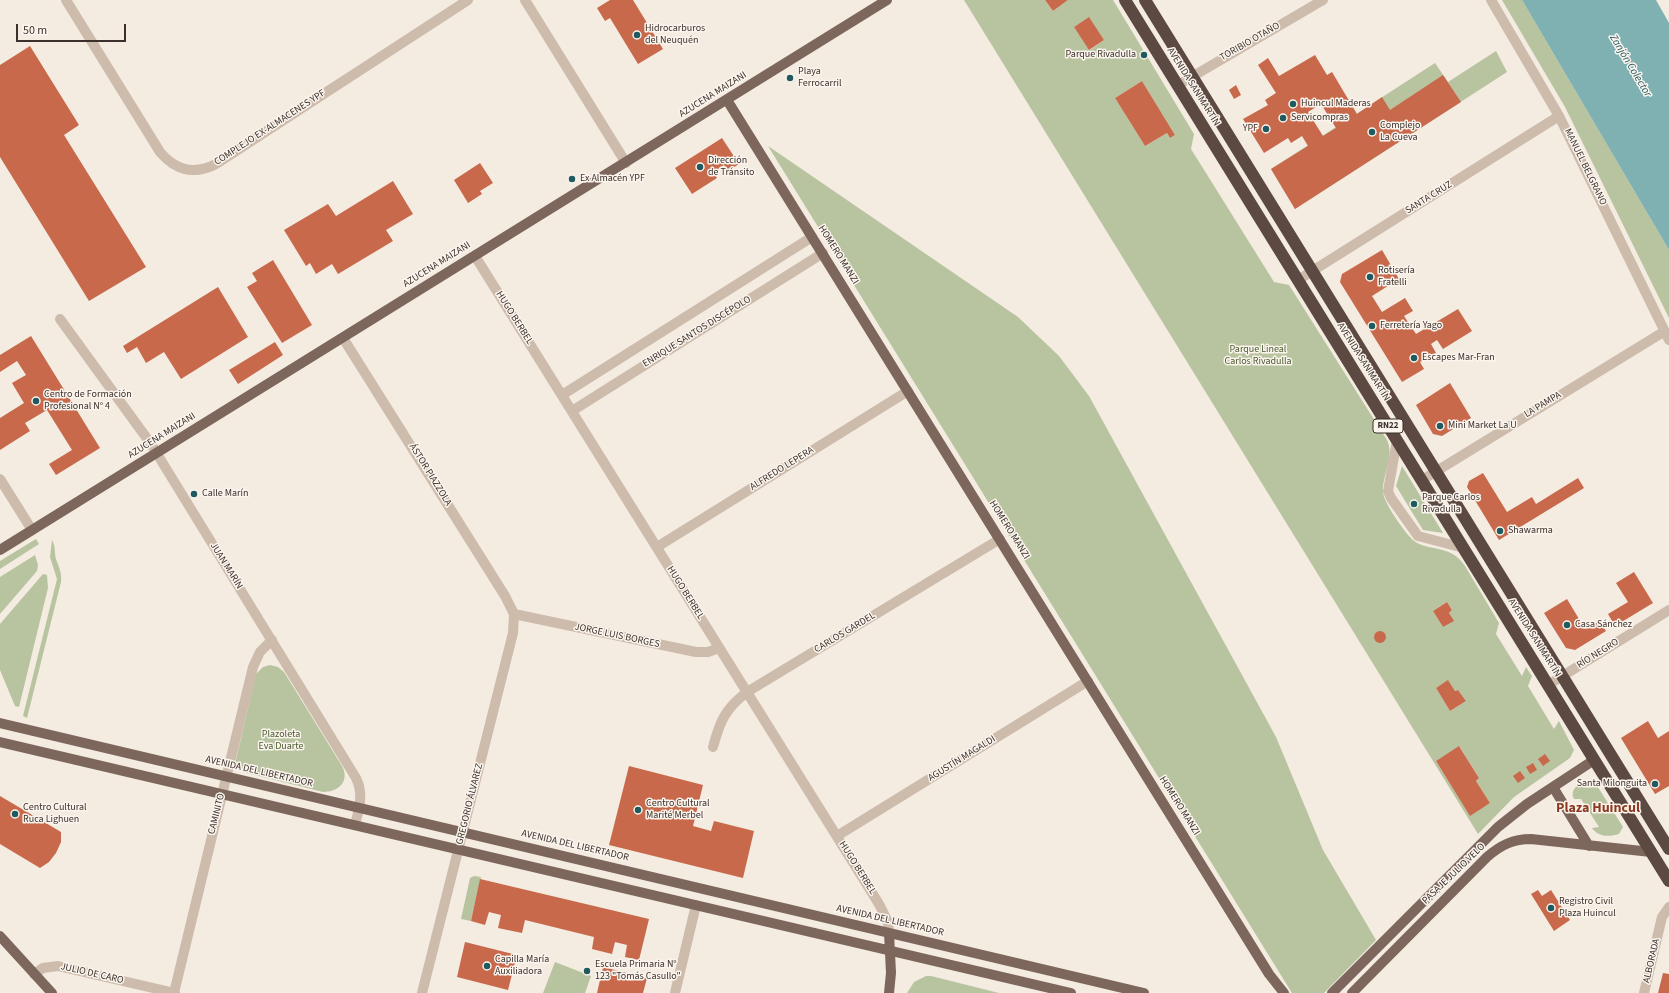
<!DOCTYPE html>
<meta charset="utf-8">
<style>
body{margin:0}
#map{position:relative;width:1669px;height:993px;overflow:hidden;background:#f4ebe1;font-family:"Source Sans 3",sans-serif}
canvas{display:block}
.scale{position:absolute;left:16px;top:24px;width:110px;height:18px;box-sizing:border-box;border:2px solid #3b302b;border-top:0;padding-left:5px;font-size:12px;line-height:14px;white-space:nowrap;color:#3b302b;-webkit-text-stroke:3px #fbf5ee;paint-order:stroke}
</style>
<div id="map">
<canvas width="1669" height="993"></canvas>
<div class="scale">50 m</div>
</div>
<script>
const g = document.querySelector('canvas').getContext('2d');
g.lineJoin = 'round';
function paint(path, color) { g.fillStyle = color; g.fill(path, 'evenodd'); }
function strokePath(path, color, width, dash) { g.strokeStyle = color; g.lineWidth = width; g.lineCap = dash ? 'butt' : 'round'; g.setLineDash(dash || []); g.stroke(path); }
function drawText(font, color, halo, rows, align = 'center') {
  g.font = font + ' "Source Sans 3",sans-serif'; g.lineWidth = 3; g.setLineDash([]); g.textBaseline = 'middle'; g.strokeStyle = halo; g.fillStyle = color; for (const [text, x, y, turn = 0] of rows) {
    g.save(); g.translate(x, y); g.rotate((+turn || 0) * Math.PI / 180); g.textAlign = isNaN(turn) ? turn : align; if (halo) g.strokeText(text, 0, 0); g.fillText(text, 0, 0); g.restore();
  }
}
const green = new Path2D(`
 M 964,0 L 1045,0 L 1053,11 L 1068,0 L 1113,0 L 1194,134 L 1191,149 L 1274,282 L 1289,285 L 1387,440 C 1395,456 1382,476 1383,492 C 1384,503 1402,528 1410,537 C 1422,553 1450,542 1465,566 L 1499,623 L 1496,634 L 1522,676 L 1526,667 L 1532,676 L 1528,686 L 1554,729 L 1559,721 L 1574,750 L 1570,758 L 1514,797 L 1478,834 ZM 1089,18 L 1104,40 L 1090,50 L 1074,27 ZM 1142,81 L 1175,135 L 1170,138 L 1167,133 L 1145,146 L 1115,98 ZM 1447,602 L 1452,610 L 1449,613 L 1453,621 L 1443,627 L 1433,611 ZM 1448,681 L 1455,691 L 1458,690 L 1466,701 L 1450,711 L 1436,688 ZM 1460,747 L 1479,778 L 1476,781 L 1490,803 L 1470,815 L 1436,761 Z
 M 1502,0 L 1522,0 L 1669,250 L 1669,318 L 1565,107 Z
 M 1496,51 L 1507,72 L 1295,209 L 1271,169 L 1435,63 L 1448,82 Z
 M 768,146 L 1018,317 L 1059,356 L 1089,396 L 1276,737 L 1323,850 L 1376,940 L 1324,993 L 1292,993 Z
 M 1402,466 L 1443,533 L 1423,530 L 1396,486 Z
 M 36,539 L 39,544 L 0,569 L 0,561 Z
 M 52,540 C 56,547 54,551 56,559 C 59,567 62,573 61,582 L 27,718 L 23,716 L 57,579 L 50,557 Z
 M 35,555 L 38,565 L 37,571 L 0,614 L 0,577 Z
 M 43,574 L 47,575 L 48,588 L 19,707 L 15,706 L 0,670 L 0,624 Z
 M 270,665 L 278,667 L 284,672 L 342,766 C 350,781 339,792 323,792 L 243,772 L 236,767 L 236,760 L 256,674 L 263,667 Z
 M 1590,780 L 1596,784 L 1623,827 L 1619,834 C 1609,837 1598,837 1592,828 L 1599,827 L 1581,799 L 1574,799 C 1569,789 1580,782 1590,780 Z
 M 474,876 L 481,877 L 471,921 L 461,919 L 470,878 Z
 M 555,962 L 591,976 L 585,993 L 543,993 Z
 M 926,976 L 931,976 L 999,993 L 907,993 L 914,982 Z`);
const water = new Path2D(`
 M 1522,0 L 1656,0 L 1669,23 L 1669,250 Z`);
const building = new Path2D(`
 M 610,0 L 633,0 L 663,49 L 638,64 L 610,18 L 605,21 L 597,8 Z
 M 1045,0 L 1068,0 L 1053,11 Z
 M 1089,17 L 1104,40 L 1089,50 L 1074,27 Z
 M 30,46 L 79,125 L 64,135 L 146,267 L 89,301 L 0,157 L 0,65 Z
 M 1315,55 L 1327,75 L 1332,72 L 1357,114 L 1382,97 L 1390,110 L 1443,75 L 1461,102 L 1295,209 L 1271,169 L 1308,146 L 1302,136 L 1291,143 L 1288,138 L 1264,153 L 1243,119 L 1268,105 L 1265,100 L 1276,93 L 1258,65 L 1268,58 L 1279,76 ZM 1321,104 L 1336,128 L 1323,136 L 1308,112 Z
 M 1142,81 L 1175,135 L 1170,138 L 1167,133 L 1145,146 L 1115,98 Z
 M 1236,85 L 1241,95 L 1234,99 L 1229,90 Z
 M 722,138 L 739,164 L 728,171 L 724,165 L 713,172 L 717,178 L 692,194 L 675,168 Z
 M 480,163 L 493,183 L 480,191 L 482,194 L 468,203 L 454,180 Z
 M 393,181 L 413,214 L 386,230 L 393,241 L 338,274 L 332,264 L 316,274 L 310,263 L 306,266 L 284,230 L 328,204 L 336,216 Z
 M 1382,250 L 1399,279 L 1372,296 L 1382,312 L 1405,298 L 1413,311 L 1404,316 L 1416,334 L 1458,309 L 1472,331 L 1443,349 L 1437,340 L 1431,344 L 1436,353 L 1420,362 L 1424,369 L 1402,382 L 1340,282 L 1342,274 Z
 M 273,260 L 312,325 L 282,343 L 247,287 L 257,281 L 252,273 Z
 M 218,287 L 248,337 L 181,379 L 164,352 L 146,363 L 137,347 L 127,353 L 123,346 Z
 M 31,336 L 100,448 L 56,475 L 49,464 L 72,450 L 47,410 L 25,423 L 30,431 L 0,450 L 0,418 L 24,403 L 12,383 L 26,375 L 17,361 L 0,372 L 0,355 Z
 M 275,342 L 283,355 L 238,384 L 229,370 Z
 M 1450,383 L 1471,418 L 1442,436 L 1433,434 L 1416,405 Z
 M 1483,473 L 1507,512 L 1532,497 L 1536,504 L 1578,478 L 1584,488 L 1499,540 L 1467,487 L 1469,481 Z
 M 1634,572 L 1653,603 L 1615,626 L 1608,614 L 1628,602 L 1616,583 Z
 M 1567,599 L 1585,629 L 1600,621 L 1606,631 L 1575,650 L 1566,648 L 1544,613 Z
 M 1447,602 L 1452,610 L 1449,613 L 1454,621 L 1443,627 L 1433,611 Z
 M1374 637a6 6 0 1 1 12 0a6 6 0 1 1-12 0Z
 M 1448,680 L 1455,691 L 1458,690 L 1466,701 L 1450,711 L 1436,688 Z
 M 1648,721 L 1658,738 L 1669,731 L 1669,786 L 1655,794 L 1621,738 Z
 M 1459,746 L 1479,778 L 1476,781 L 1490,803 L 1470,816 L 1436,761 Z
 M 1545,754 L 1550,761 L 1543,766 L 1538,759 Z
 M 1533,763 L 1537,770 L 1530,774 L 1526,767 Z
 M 629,766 L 703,785 L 693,826 L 711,831 L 714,821 L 754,831 L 743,878 L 609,845 Z
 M 1520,771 L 1525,778 L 1518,783 L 1513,776 Z
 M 0,796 L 61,832 L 61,842 L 56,853 L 49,862 L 40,868 L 0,844 Z
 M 480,879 L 649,919 L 639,960 L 625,957 L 627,945 L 615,942 L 612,954 L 592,949 L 594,937 L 525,920 L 522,933 L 498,928 L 501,915 L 489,912 L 485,925 L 471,921 Z
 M 1538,890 L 1542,896 L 1551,890 L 1570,920 L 1554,931 L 1531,894 Z
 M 465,942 L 517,955 L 508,990 L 457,977 Z
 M 603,967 L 647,978 L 643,993 L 597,993 Z
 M 1663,973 L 1669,974 L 1669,993 L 1658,993 Z`);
const minor = new Path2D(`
 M 66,0 L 160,152 C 176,171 195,175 216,164 L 468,0
 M 525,0 L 626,163
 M 1491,0 L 1559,116 L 1669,340
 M 1178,85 L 1323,0
 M 475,256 L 879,904 L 888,922 L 889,933
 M 1298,280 L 1559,116
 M 60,319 L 151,444 L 356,778 C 364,794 359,809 355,825
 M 343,338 L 505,596 L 514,614 L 513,633 L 422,993
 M 562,395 L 812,237
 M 572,411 L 823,253
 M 1397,440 L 1388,491 L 1391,498 L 1418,536 L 1464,548
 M 0,479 L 32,530
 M 1422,480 L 1665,331
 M 657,547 L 908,391
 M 514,614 L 696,652 L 708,652 L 719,648
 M 1548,685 L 1669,610
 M 713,747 C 720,721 725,709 747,692 L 1000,539
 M 837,836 L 1088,681
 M 34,974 L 43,968 L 58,966 L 175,993
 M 174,993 L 253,667 L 260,652 L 272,640
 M 675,993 L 696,905
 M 1644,993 L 1662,917 L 1669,907`);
const major = new Path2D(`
 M 727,100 L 1269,974 L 1284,993
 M 0,550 L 887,0
 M 0,723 L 1144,993
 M 0,742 L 1071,993
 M 1553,787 L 1589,846
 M 0,936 L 52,993
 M 889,993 L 891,973 L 889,933
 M 1332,993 L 1498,827 L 1527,804 L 1594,760
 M 1352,993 L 1487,857 C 1501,845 1513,839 1531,839 L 1651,852`);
const highway = new Path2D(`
 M 1125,0 L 1669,881
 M 1145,0 L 1669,849`);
const markers = [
 [637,35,4,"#1f5a5e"],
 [1144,55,4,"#1f5a5e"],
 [790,78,4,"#1f5a5e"],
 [1293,104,4,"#1f5a5e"],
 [1283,118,4,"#1f5a5e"],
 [1266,129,4,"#1f5a5e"],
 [1372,132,4,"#1f5a5e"],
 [700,167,4,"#1f5a5e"],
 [572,179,4,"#1f5a5e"],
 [1370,277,4,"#1f5a5e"],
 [1372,326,4,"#1f5a5e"],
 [1414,358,4,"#1f5a5e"],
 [36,401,4,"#1f5a5e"],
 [1440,426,4,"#1f5a5e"],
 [194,494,4,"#1f5a5e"],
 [1414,504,4,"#1f5a5e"],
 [1500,531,4,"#1f5a5e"],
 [1567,625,4,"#1f5a5e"],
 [1655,784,4,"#1f5a5e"],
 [638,810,4,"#1f5a5e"],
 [15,814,4,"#1f5a5e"],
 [1551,908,4,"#1f5a5e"],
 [487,966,4,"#1f5a5e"],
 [587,971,4,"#1f5a5e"]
];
const shields = [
 [1388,426,30]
];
const shieldNames = [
 ["RN22",1388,426]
];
const poiNames = [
 ["Hidrocarburos",645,29],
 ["del Neuquén",645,41],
 ["Parque Rivadulla",1136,55,"right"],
 ["Playa",798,72],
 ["Ferrocarril",798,84],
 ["Huincul Maderas",1301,104],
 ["Servicompras",1291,118],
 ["Complejo",1380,126],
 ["La Cueva",1380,138],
 ["YPF",1258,129,"right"],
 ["Dirección",708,161],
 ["de Tránsito",708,173],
 ["Ex Almacén YPF",580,179],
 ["Rotisería",1378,271],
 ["Fratelli",1378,283],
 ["Ferretería Yago",1380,326],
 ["Escapes Mar-Fran",1422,358],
 ["Centro de Formación",44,395],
 ["Profesional N° 4",44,407],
 ["Mini Market La U",1448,426],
 ["Calle Marín",202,494],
 ["Parque Carlos",1422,498],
 ["Rivadulla",1422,510],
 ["Shawarma",1508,531],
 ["Casa Sánchez",1575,625],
 ["Santa Milonguita",1647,784,"right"],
 ["Centro Cultural",646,804],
 ["Marité Merbel",646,816],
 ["Centro Cultural",23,808],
 ["Ruca Lighuen",23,820],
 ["Registro Civil",1559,902],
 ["Plaza Huincul",1559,914],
 ["Capilla María",495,960],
 ["Auxiliadora",495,972],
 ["Escuela Primaria N°",595,965],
 ["123 \"Tomás Casullo\"",595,977]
];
const streetNames = [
 ["TORIBIO OTAÑO",1250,42,-30],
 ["AVENIDA SAN MARTÍN",1193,87,58],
 ["AZUCENA MAIZANI",713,95,-32],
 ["COMPLEJO EX-ALMACENES YPF",270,128,-33],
 ["MANUEL BELGRANO",1585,167,64],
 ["SANTA CRUZ",1429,198,-32],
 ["HOMERO MANZI",838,255,58],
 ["AZUCENA MAIZANI",437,265,-32],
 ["HUGO BERBEL",514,318,58],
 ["ENRIQUE SANTOS DISCÉPOLO",697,332,-32],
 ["AVENIDA SAN MARTÍN",1363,362,58],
 ["LA PAMPA",1543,405,-31],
 ["AZUCENA MAIZANI",162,436,-32],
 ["ALFREDO LEPERA",782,469,-32],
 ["ÁSTOR PIAZZOLA",430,475,58],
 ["HOMERO MANZI",1009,530,58],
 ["JUAN MARÍN",226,566,58],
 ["HUGO BERBEL",685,593,58],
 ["CARLOS GARDEL",845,633,-31],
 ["JORGE LUIS BORGES",617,636,12],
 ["AVENIDA SAN MARTÍN",1534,638,58],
 ["RÍO NEGRO",1598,654,-32],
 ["AGUSTÍN MAGALDI",962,759,-32],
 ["AVENIDA DEL LIBERTADOR",259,772,13],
 ["GREGORIO ÁLVAREZ",470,804,-76],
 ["HOMERO MANZI",1179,806,58],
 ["CAMINITO",217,814,-76],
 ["AVENIDA DEL LIBERTADOR",575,846,13],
 ["HUGO BERBEL",857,868,58],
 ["PASAJE JULIO VELO",1454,874,-44],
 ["AVENIDA DEL LIBERTADOR",890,921,13],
 ["ALBORADA",1652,961,-77],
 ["JULIO DE CARO",92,974,13]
];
const parkNames = [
 ["Parque Lineal",1258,350],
 ["Carlos Rivadulla",1258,362],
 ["Plazoleta",281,735],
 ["Eva Duarte",281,747]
];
const waterNames = [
 ["Zanjón Colector",1630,66,59]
];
const districtNames = [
 ["Plaza Huincul",1598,809]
];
paint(green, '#b8c4a0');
paint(water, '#7fb0b2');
paint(building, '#c8694b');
strokePath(minor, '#cdbbac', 10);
strokePath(major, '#7d675c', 10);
strokePath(highway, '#5c4a42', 12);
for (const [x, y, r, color] of markers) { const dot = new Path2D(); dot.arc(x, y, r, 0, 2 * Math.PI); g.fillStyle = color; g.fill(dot); strokePath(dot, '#fbf5ee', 1.5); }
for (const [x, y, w] of shields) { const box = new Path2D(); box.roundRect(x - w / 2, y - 7, w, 14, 3); g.fillStyle = '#fbf5ee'; g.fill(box); strokePath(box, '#3b302b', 1); }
drawText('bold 9px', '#3b302b', null, shieldNames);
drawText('10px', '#3b302b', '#fbf5ee', poiNames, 'left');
drawText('10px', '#3b302b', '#fbf5ee', streetNames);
drawText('10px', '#4a5a2e', '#fbf5ee', parkNames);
drawText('italic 11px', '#1f5a5e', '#fbf5ee', waterNames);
drawText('bold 14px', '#8c3b22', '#fbf5ee', districtNames);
</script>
